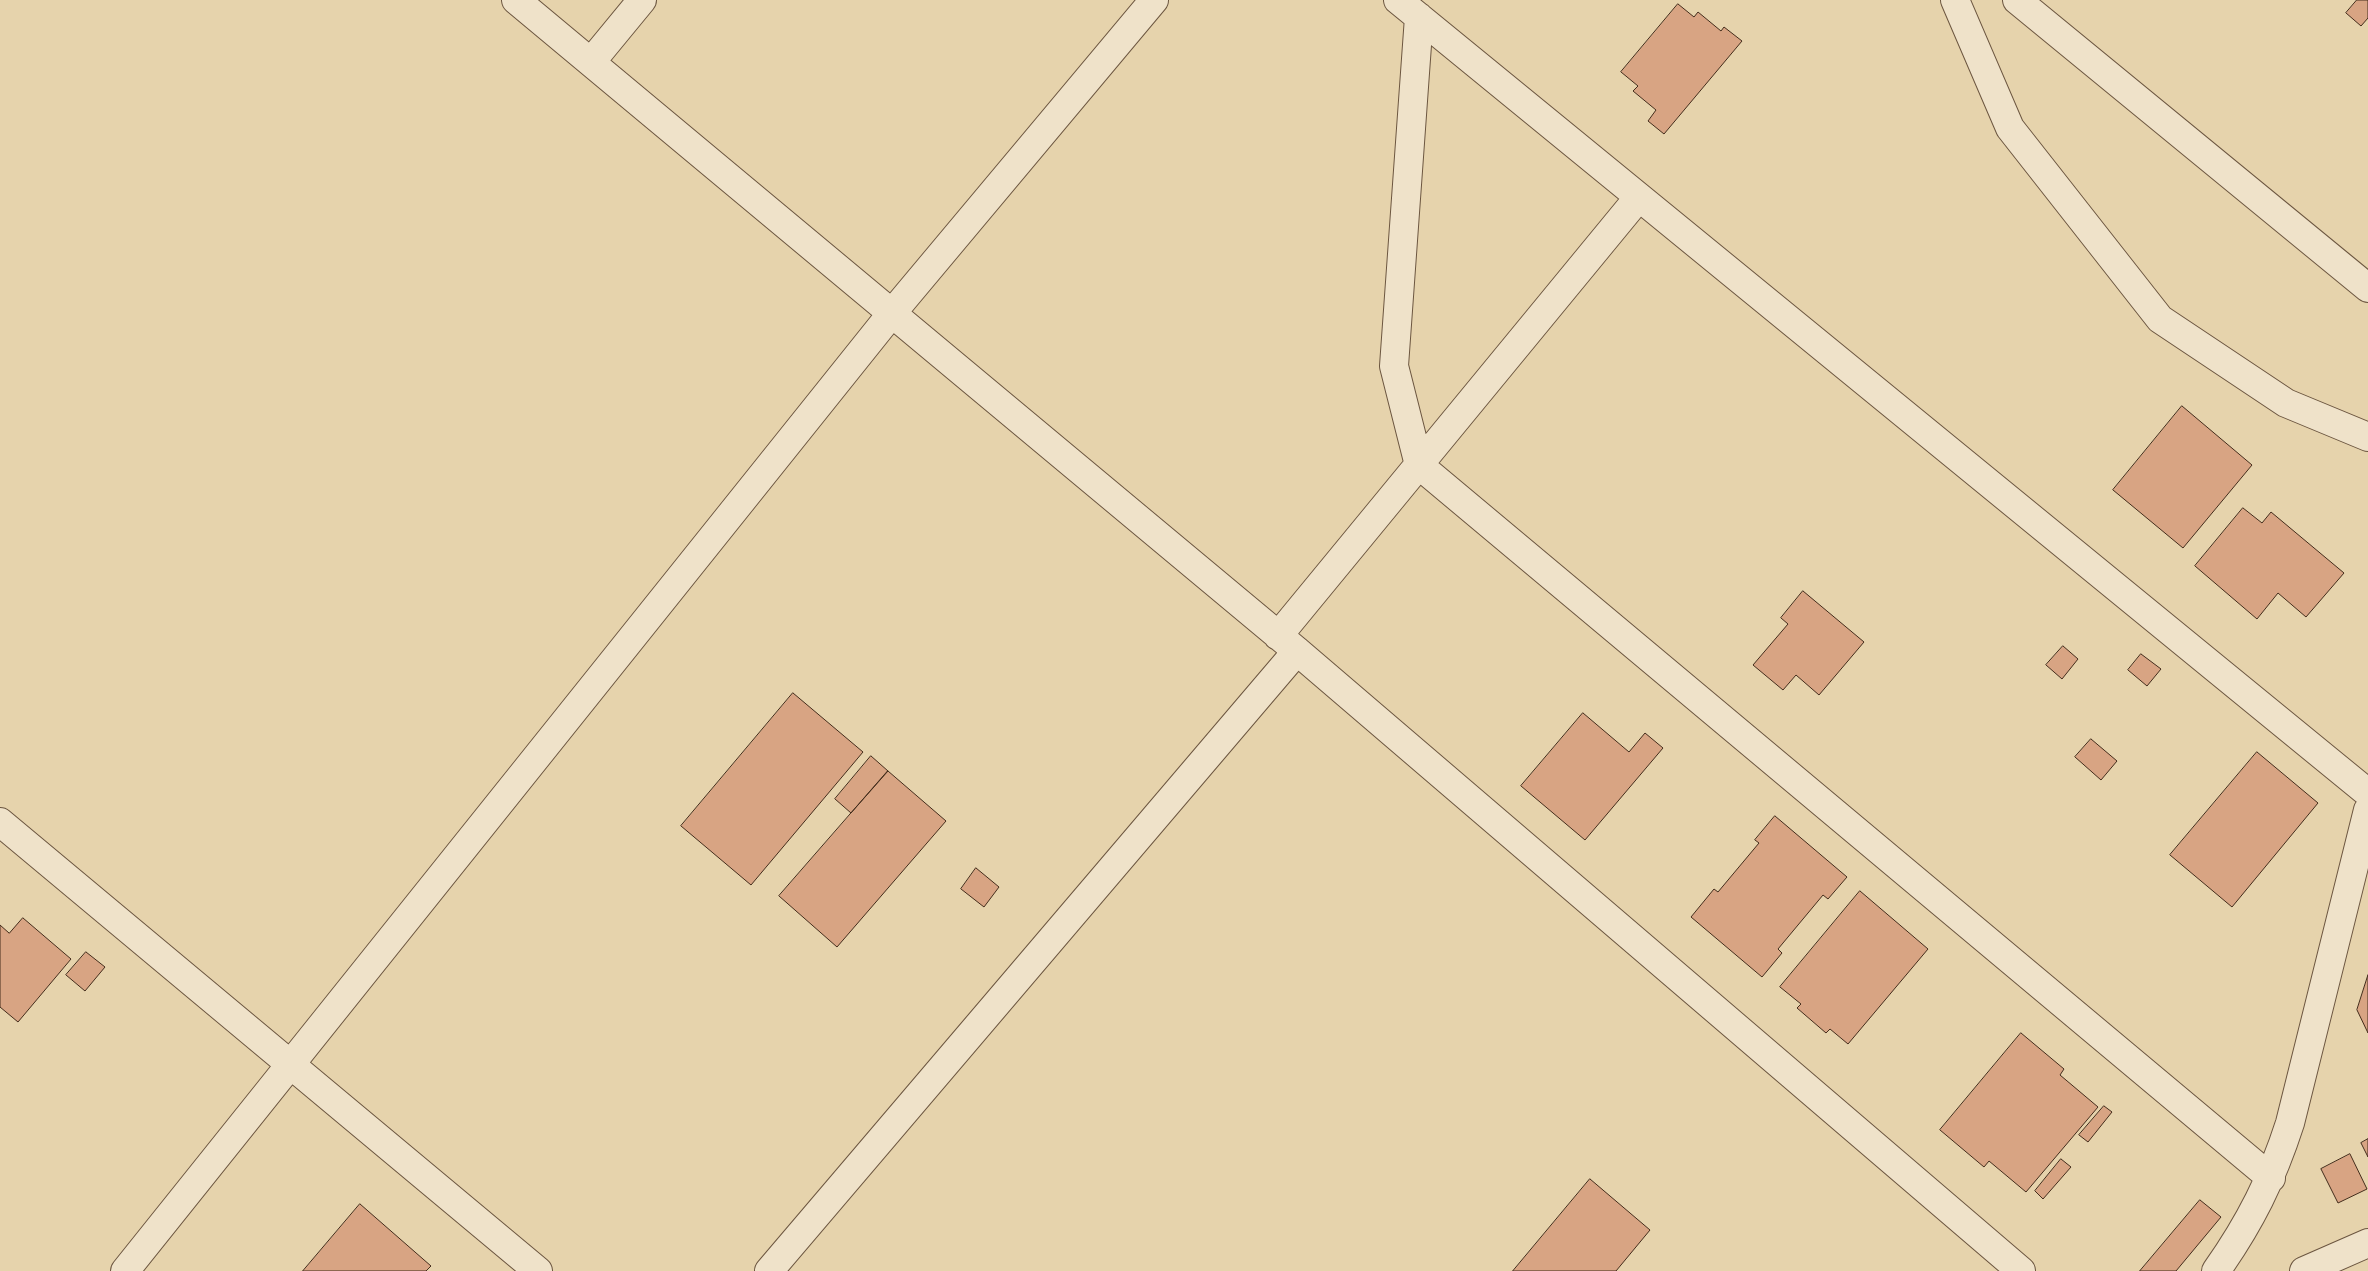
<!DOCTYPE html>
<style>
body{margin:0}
canvas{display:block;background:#e6d3ac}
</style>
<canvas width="2368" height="1271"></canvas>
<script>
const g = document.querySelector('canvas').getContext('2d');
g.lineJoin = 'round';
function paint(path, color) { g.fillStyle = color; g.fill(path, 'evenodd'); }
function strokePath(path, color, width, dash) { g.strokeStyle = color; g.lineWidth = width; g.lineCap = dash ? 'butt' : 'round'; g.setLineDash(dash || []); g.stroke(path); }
const building = new Path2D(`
 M 2357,0 L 2368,0 L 2368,18 L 2361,26 L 2346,13 Z
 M 1678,4 L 1694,17 L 1698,12 L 1721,31 L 1724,27 L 1742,41 L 1664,134 L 1648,121 L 1656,110 L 1633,91 L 1638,86 L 1621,72 Z
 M 2182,406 L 2252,465 L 2183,548 L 2113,490 Z
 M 2243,508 L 2262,523 L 2271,512 L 2344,573 L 2306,617 L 2278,593 L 2257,619 L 2195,566 Z
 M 1803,591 L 1864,642 L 1819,695 L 1796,675 L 1783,690 L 1753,665 L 1788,624 L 1781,618 Z
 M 2063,646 L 2078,659 L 2062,679 L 2046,665 Z
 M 2141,654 L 2161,669 L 2147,686 L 2128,670 Z
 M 793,693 L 863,752 L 751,885 L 681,826 Z
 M 1583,713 L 1629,752 L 1645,733 L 1663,748 L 1585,840 L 1521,786 Z
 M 2091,739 L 2117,761 L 2101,780 L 2075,757 Z
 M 2257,752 L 2318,803 L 2232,907 L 2170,855 Z
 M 871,756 L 888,771 L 851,813 L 835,799 Z
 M 888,771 L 946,821 L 837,947 L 779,896 Z
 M 1775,816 L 1847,877 L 1828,899 L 1823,895 L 1778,949 L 1782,953 L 1762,977 L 1691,917 L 1714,889 L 1718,892 L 1759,843 L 1755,840 Z
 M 976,868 L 999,887 L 984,907 L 961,889 Z
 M 1860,891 L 1928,949 L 1848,1044 L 1830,1029 L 1826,1033 L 1797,1008 L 1801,1004 L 1780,987 Z
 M 23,918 L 71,959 L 18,1022 L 0,1007 L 0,925 L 9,933 Z
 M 86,952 L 105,967 L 85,991 L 66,975 Z
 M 2368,975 L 2368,1033 L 2357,1010 Z
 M 2021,1033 L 2064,1069 L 2060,1075 L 2098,1107 L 2026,1192 L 1989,1161 L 1984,1167 L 1940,1130 Z
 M 2104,1106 L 2112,1112 L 2088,1142 L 2079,1135 Z
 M 2368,1139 L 2368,1157 L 2361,1143 Z
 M 2350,1154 L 2367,1189 L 2338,1203 L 2321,1169 Z
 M 2061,1159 L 2071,1167 L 2043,1199 L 2035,1191 Z
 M 1590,1179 L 1650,1230 L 1616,1271 L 1513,1271 Z
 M 2200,1200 L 2221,1217 L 2176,1271 L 2140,1271 Z
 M 360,1204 L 431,1266 L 426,1271 L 303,1271 Z`);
const minor = new Path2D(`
 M 516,0 L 1297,651 L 2021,1271
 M 1398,0 L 2368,793
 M 1955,0 L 2010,128 L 2160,319 L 2286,403 L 2368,437
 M 2017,0 L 2368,288
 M 1419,17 L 1394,366 L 1419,465 L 2271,1178
 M 591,62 L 642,0
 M 1278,636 L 1639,197
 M 0,822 L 538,1271
 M 125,1271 L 892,313 L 1154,0
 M 769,1271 L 1297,651
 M 2216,1271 C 2250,1223 2272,1179 2290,1123 L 2368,810
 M 2304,1271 L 2368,1243`);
paint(building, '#d8a483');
strokePath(building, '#442d1c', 1);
strokePath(minor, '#6c5640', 30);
strokePath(minor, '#efe2c9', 28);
</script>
